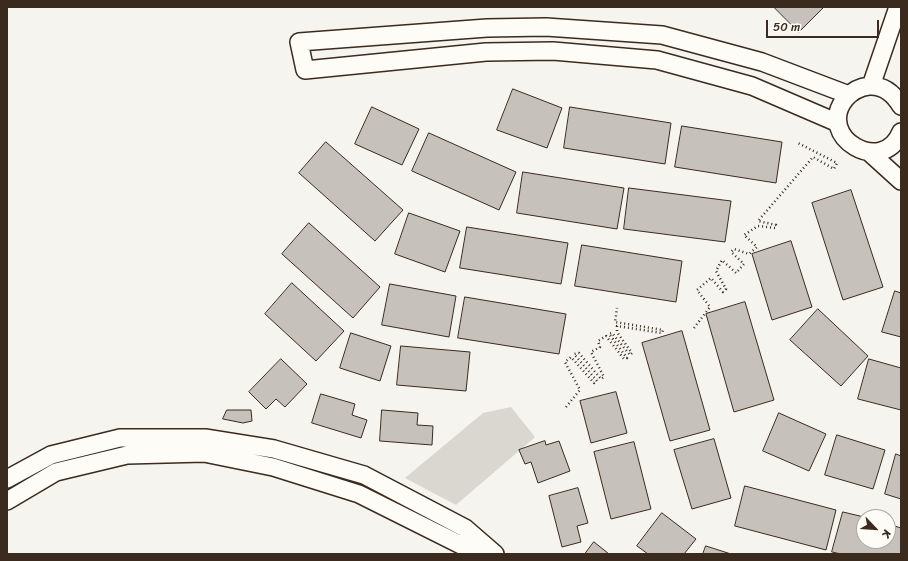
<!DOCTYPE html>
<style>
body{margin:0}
#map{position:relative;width:908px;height:561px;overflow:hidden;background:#f5f4ee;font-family:Sriracha,sans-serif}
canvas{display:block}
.frame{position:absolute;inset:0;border:8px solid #3b2a1e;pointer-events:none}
.north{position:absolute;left:856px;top:509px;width:40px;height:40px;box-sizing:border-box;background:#fdfcf7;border:1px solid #afa8a0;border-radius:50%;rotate:115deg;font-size:11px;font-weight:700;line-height:16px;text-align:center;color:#3b2a1e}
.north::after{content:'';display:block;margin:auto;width:14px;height:18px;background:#3b2a1e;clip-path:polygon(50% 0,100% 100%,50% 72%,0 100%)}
.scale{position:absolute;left:766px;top:20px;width:113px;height:18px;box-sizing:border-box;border:2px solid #3b2a1e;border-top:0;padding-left:5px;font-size:12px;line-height:14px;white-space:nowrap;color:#3b2a1e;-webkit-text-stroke:3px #fdfcf7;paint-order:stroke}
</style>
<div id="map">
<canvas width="908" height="561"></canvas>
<div class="frame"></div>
<div class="north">K</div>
<div class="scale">50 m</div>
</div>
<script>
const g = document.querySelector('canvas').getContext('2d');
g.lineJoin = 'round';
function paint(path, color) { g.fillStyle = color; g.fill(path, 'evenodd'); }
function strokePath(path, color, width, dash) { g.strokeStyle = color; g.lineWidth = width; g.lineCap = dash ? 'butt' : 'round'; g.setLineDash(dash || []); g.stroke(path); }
const green = new Path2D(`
 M 511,407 L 535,437 L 456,505 L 405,478 L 483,413 Z`);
const building = new Path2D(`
 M 774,7 L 824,7 L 799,32 Z
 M 513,89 L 562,108 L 547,148 L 497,130 Z
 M 372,107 L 419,129 L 402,165 L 355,144 Z
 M 570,107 L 671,123 L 665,164 L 564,148 Z
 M 682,126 L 782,142 L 776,183 L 675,167 Z
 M 429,133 L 516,172 L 499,210 L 412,171 Z
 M 326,142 L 403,210 L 375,241 L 299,173 Z
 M 523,172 L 624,188 L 617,229 L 517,213 Z
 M 629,188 L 731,201 L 725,242 L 624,229 Z
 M 851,190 L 883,287 L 843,300 L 812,203 Z
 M 409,213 L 460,231 L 445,272 L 395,254 Z
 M 309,223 L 380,287 L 353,318 L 282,254 Z
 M 467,227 L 568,243 L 561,284 L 460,268 Z
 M 791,241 L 812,307 L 772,320 L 752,254 Z
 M 582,245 L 682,261 L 676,302 L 575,286 Z
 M 292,283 L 344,331 L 316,361 L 265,314 Z
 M 390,284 L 456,296 L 449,337 L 382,325 Z
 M 895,291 L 901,293 L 901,337 L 882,332 Z
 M 465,297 L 566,314 L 559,354 L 458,338 Z
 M 745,302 L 774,400 L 734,412 L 706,314 Z
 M 818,309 L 868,356 L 841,386 L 790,340 Z
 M 682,331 L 710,430 L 670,441 L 642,343 Z
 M 351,333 L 391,346 L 380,381 L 340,368 Z
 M 401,346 L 470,352 L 466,391 L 397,385 Z
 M 281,359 L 307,384 L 285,407 L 276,399 L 266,409 L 249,392 Z
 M 869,359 L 901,368 L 901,410 L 858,399 Z
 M 616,392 L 627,433 L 591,443 L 580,401 Z
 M 321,394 L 355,404 L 352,415 L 367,420 L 361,438 L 312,423 Z
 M 227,410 L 251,410 L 252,421 L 243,423 L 223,419 Z
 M 382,410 L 418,413 L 417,425 L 433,426 L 432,445 L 380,441 Z
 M 779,413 L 826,434 L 809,471 L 763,451 Z
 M 837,435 L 885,450 L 873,489 L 825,475 Z
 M 714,439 L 731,498 L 692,509 L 674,450 Z
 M 545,441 L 546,445 L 559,441 L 570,471 L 538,483 L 531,462 L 525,464 L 519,450 Z
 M 634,442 L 651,509 L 611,519 L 594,452 Z
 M 896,454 L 901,456 L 901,499 L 885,494 Z
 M 745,486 L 836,510 L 826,550 L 735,526 Z
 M 578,488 L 588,523 L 577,526 L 581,542 L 562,547 L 549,496 Z
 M 843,512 L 864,517 L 864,541 L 888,541 L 888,524 L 901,528 L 901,554 L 841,554 L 832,552 Z
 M 662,513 L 696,539 L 684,554 L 648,554 L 637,546 Z
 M 594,542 L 609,554 L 585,554 Z
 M 706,546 L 731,554 L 703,554 Z`);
const path = new Path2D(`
 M 694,328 L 710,307 L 697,290 L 711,278 L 723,292 L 726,289 L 716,271 L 722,260 L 736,273 L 744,264 L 731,252 L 734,249 L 749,254 L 757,247 L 744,235 L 758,226 L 775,228 L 776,225 L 758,221 L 813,157 L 834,169 L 837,163 L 798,143
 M 566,407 L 580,390 L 565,362 L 571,357 L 594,383 L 597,381 L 574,354 L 579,353 L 601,379 L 604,377 L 591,352 L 600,347 L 598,341 L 606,336 L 624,359 L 627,358 L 609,334 L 612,333 L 630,355 L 632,353 L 617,332 L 617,326 L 662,333 L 663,330 L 615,322 L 617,308`);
const minor = new Path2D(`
 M 871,86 L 898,7
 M 901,106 C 894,94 884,85 869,86 C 859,87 851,92 845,99 C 815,137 883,177 901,132
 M 838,123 L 752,86 L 657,60 L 553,51 L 486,52 L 305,70 L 299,42 L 487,28 L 546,27 L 662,35 L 762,62 L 849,95
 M 869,152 L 901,181
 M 7,479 L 51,455 L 120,438 L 205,438 L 274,449 L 364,475 L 465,528 L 495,554
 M 7,501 L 56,472 L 127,455 L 204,453 L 273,467 L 359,494 L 479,554`);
paint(green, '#dad6d0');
paint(building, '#c7c1bb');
strokePath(building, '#3b2a1e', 1);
strokePath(minor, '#3b2a1e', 20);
strokePath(path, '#3b2a1e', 2.5, [1, 3]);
strokePath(minor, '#fdfcf7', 17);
</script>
